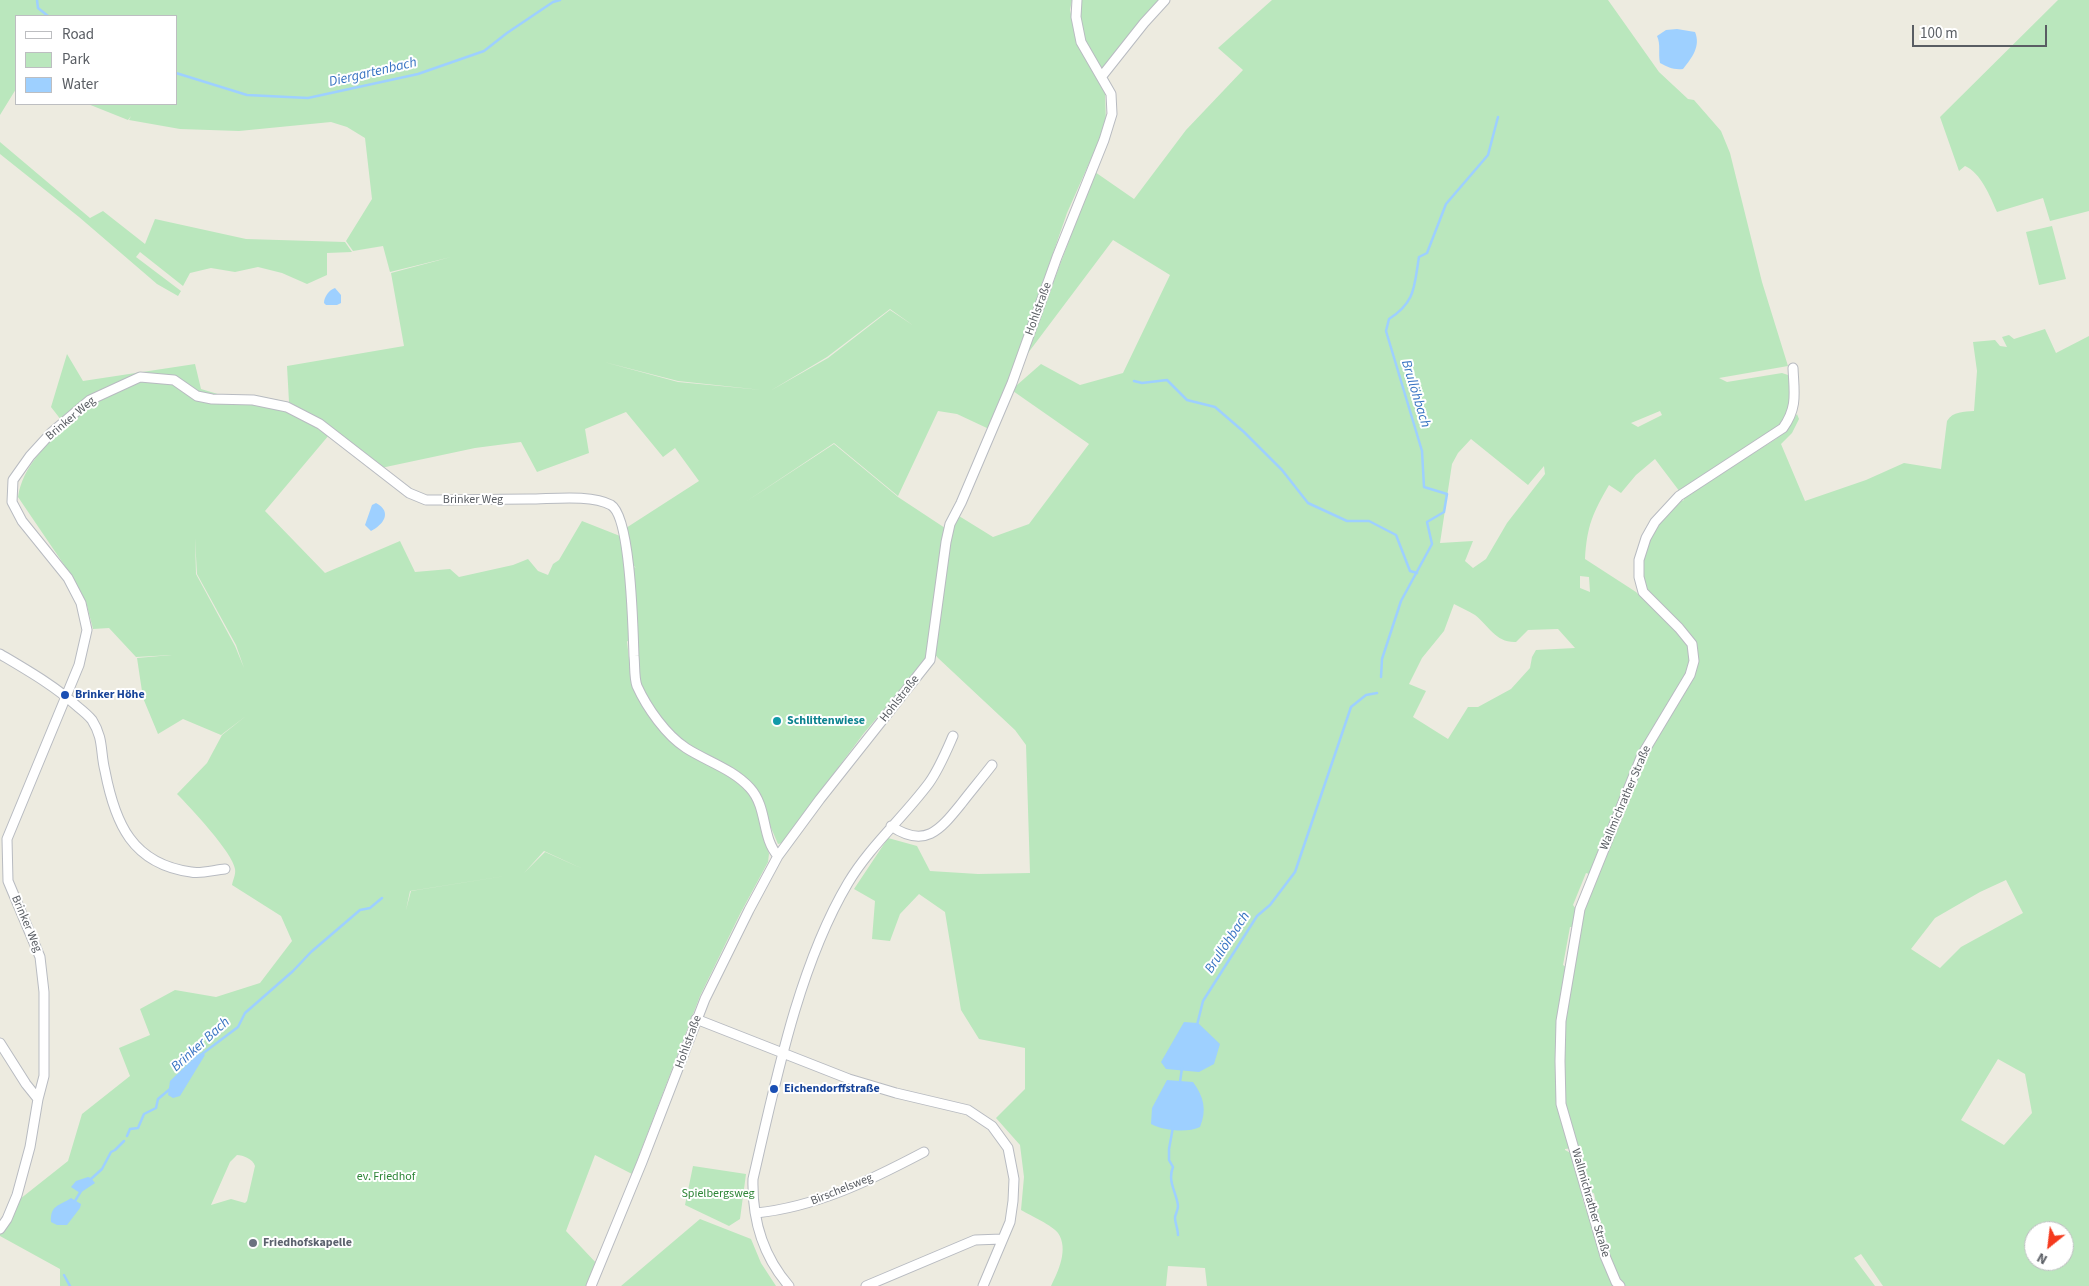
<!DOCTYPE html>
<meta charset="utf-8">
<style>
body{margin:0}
#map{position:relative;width:2089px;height:1286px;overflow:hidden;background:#edebe0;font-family:"Source Sans 3",sans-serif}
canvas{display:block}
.legend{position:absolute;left:15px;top:15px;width:162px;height:90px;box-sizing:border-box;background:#fff;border:1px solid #bdbec1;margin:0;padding:6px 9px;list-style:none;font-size:15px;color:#595d63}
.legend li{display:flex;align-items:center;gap:10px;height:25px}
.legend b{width:25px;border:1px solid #bdbec1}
.north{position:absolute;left:2024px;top:1221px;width:50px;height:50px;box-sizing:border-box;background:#fff;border:1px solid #bdbec1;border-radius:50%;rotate:209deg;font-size:14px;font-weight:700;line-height:20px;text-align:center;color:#595d63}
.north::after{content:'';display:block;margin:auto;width:18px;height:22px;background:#f53a1e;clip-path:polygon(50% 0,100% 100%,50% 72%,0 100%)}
.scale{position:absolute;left:1912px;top:25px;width:135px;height:22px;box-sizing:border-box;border:2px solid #595d63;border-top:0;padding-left:6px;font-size:15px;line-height:18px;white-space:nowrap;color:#595d63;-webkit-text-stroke:4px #fff;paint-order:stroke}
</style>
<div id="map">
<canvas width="2089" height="1286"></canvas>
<ul class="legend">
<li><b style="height:6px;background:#fff"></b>Road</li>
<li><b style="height:14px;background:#bae7bd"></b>Park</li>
<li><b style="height:14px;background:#9ed0ff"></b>Water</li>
</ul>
<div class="north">N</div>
<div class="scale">100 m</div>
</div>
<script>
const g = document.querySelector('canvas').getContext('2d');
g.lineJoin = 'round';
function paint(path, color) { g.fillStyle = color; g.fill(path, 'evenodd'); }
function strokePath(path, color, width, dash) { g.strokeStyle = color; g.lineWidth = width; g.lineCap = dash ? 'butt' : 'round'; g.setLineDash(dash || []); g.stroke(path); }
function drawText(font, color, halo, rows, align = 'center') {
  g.font = font + ' "Source Sans 3",sans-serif'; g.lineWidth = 4; g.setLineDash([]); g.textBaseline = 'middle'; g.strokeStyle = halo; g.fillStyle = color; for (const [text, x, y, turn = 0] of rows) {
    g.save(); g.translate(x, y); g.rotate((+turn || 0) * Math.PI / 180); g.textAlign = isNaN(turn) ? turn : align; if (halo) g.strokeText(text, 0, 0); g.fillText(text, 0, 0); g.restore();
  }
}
const green = new Path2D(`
 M 0,0 L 1072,0 L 1070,10 L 1078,43 L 1105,91 L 1106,125 L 1067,213 L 1008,383 L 989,429 L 957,414 L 938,411 L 898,496 L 834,443 L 747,501 L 834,444 L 898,497 L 945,528 L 955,522 L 959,516 L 993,537 L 1029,524 L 1089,444 L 1013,391 L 1017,385 L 1041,364 L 1080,385 L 1123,373 L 1170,275 L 1113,240 L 1025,357 L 1095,172 L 1134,199 L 1186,130 L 1243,70 L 1218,48 L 1272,0 L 1608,0 L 1659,72 L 1688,99 L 1694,100 L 1721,131 L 1730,153 L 1762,282 L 1788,366 L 1719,378 L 1727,382 L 1782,373 L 1788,375 C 1797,389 1788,414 1780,426 L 1680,492 L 1655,459 L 1636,475 L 1621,493 L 1609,485 C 1593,513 1587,525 1585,559 L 1636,592 L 1683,639 C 1674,628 1649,601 1645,590 C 1634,564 1658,508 1684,500 L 1684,496 L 1776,439 L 1785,431 L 1797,414 L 1799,419 L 1792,433 L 1781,444 L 1805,501 L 1866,480 L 1904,463 L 1941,469 L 1947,421 C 1953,411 1964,412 1974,411 L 1977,371 L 1973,342 L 1995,340 L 2000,346 L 2007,347 L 2002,337 L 2009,335 L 2014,339 L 2045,329 L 2056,353 L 2089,336 L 2089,1286 L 1883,1286 L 1861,1254 L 1854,1258 L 1875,1286 L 1207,1286 L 1205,1268 L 1168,1266 L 1166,1286 L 1051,1286 C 1058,1272 1069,1249 1058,1233 C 1053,1226 1030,1215 1021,1210 L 1024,1177 L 1020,1145 L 996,1118 L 1025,1089 L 1025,1048 L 979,1039 L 961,1010 L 945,912 L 919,894 L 900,914 L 890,941 L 872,939 L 875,901 L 854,889 L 888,838 L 917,846 L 930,871 L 978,874 L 1030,873 L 1026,745 L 1015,730 L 938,658 L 929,647 L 927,659 L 864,733 L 782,843 L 778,844 L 769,823 L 766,808 L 753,787 L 689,747 L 668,731 L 639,686 L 636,646 L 627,641 L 632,686 L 662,733 L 685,750 L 749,789 L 758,809 L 769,854 L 768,862 L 740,914 L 700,996 L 632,1174 L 595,1155 L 566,1231 L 599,1266 L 591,1286 L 60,1286 L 60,1269 L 0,1236 L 0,1234 L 11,1221 L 20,1199 L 68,1161 L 82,1114 L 130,1076 L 119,1048 L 150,1035 L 140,1009 L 175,990 L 216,997 L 260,983 L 292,941 L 281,916 L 232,885 C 233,880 236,874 235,869 C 233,853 190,807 177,794 L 207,763 L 222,735 L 246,716 L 221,735 L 183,719 L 158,734 L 143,698 L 137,658 L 172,655 L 136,657 L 109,628 L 93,629 L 86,602 L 73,578 L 18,497 C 23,466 45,447 65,425 L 51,407 L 67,354 L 83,381 L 195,364 L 201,389 L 221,395 L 254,395 L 288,402 L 292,414 L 329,435 L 265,511 L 325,573 L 400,541 L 415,572 L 450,569 L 459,577 L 513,565 L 528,559 L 538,571 L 548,575 L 553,564 L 559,560 L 582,521 L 620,536 L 624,562 L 636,568 L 633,565 L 626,528 L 699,481 L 675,448 L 663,457 L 626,412 L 585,429 L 589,453 L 537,472 L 521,442 L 475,448 L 381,468 L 323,422 L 289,402 L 287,366 L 404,346 L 391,273 L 451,257 L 390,272 L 383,246 L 353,251 L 346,241 L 372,199 L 365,138 L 347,127 L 331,122 L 239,131 L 180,129 L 129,120 L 131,116 L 128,120 L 88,104 L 176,104 L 176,16 L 16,16 L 16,89 L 0,115 ZM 890,309 L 914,326 L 890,310 L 828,358 L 770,391 L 827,357 ZM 604,362 L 678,381 L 762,390 L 678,382 L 604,362 L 559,380 ZM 1660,411 L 1662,415 L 1638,427 L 1631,423 ZM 1471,439 L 1528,485 L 1544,466 L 1545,474 L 1507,523 L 1486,559 L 1473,568 L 1465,561 L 1473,541 L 1440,543 L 1452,464 L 1458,453 ZM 195,538 L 197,574 L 236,645 L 244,668 L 235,646 L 196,574 ZM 1580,576 L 1589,577 L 1590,592 L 1580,588 ZM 1454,604 C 1461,608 1469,611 1475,615 C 1489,626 1496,643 1516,642 L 1528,630 L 1558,629 L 1575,648 L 1536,650 L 1532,657 L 1530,668 L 1511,689 L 1478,707 L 1468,707 L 1448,739 L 1413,717 L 1426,691 L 1409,684 L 1422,658 L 1444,631 ZM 544,851 L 583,869 L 545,852 L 524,873 L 411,891 L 406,910 L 410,891 L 524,873 ZM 1586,873 L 1598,877 L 1582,917 L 1573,905 ZM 2006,880 L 2023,913 L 1961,947 L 1940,968 L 1911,949 L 1935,918 L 1980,892 ZM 1570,927 L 1580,927 L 1573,972 L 1563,965 ZM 1998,1059 L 2025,1074 L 2032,1113 L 2004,1145 L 1961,1120 ZM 1580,1147 L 1582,1159 L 1565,1150 L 1565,1149 ZM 237,1155 C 243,1155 253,1159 255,1166 L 247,1201 L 245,1203 L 231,1199 L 211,1205 L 230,1162 ZM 1594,1193 L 1597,1208 L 1586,1210 L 1582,1197 ZM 2034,1231 L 2064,1231 L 2064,1261 L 2034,1261 Z
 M 1079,0 L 1160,0 L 1101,72 C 1086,44 1079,32 1079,0 Z
 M 2058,0 L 2089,0 L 2089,211 L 2050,221 L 2043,198 L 1997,212 C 1990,196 1981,173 1965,166 L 1959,171 L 1940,117 Z
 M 0,142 L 90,218 L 103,211 L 145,244 L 155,219 L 246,239 L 345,242 L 352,252 L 327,253 L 327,275 L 307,284 L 282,273 L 258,267 L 235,272 L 211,268 L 190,273 L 183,286 L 140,252 L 136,257 L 181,291 L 178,296 L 157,284 L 79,217 L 0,154 Z
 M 2052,226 L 2066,279 L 2039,285 L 2026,232 Z
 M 693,1166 L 746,1174 L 740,1219 L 729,1226 L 685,1205 Z
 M 700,1219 L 751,1239 L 761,1263 L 776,1286 L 621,1286 Z`);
const water = new Path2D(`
 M 1677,29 L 1695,32 C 1701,46 1692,58 1683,69 C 1673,70 1668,67 1660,63 C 1658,53 1661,45 1657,36 L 1666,30 Z
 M 335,288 L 341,295 L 341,303 L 337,305 L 326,305 L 324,303 C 324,297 329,290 335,288 Z
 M 376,503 C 393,512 383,525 371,531 L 365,525 L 372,505 Z
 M 1184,1022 L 1198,1023 L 1220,1044 L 1214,1064 L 1199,1072 L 1166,1069 L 1161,1062 Z
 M 203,1053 L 205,1055 L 180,1096 L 173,1098 L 168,1095 L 170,1081 L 198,1054 Z
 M 1167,1080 L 1193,1082 C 1204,1097 1207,1110 1200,1127 C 1188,1133 1164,1131 1151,1124 L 1152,1108 Z
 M 88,1177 L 91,1178 L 95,1183 L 80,1193 L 71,1187 L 76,1181 Z
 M 71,1198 L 81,1204 L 80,1208 L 67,1225 L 57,1225 L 51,1222 C 50,1205 59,1206 71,1198 Z`);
const stream = new Path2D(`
 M 37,0 L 38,8 L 48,16
 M 176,73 L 247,95 L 308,98 L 418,74 L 484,51 L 507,33 L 553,2 L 560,0
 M 1134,381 L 1142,383 L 1167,380 L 1187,400 L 1215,407 L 1244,432 L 1282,470 L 1308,503 L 1347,521 L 1369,521 L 1396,535 L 1410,571 L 1417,573
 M 1381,677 L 1382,659 L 1401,601 L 1432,544 L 1427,522 L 1444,512 L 1447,494 L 1424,487 L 1422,451 L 1386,331 L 1389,319 C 1416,302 1414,286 1419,257 L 1427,253 L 1446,204 L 1488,155 L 1498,117
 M 1197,1025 L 1203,1001 L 1257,916 L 1270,905 L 1295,872 L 1351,707 L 1366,695 L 1377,693
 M 202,1054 L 238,1027 L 245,1013 L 293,971 L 311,952 L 360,910 L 370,908 L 382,898
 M 1180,1082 L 1182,1068
 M 1173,1127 L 1169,1149 L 1169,1160 L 1173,1167 C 1167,1182 1177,1193 1178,1206 C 1178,1211 1175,1214 1175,1218 C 1175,1223 1178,1229 1178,1235
 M 127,1136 L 130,1129 L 138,1128 L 144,1114 L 156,1108 L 158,1099 L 170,1089
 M 91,1179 L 102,1169 L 111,1152 L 115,1150 L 124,1141
 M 75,1201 L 81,1191
 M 64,1275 L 70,1286`);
const minor = new Path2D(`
 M 1102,76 L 1144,23 L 1165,0
 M 0,654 C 27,670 55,686 78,707 C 83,711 88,715 92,720 C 104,739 100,751 105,771 C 115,823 132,864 191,872 C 201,874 214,870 225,869
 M 891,826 C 925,849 940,830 961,804 C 971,791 982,778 992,765
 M 696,1019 L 849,1079 L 896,1093 L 968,1110 L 992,1126 L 1008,1148 L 1014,1179 L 1013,1201 L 1010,1222 L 983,1286
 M 0,1043 L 26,1084 L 38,1099
 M 756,1213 C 816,1207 871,1180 924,1152
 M 0,1229 L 7,1219 L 17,1195 L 30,1147 L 38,1099 L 44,1076 L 44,992 L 40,957 L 8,881 L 7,839 L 79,665 L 87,630 L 81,603 L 68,578 L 22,521 L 12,502 L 13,480 L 30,456 L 51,433 L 90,400 L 140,377 L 174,380 L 197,396 L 212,399 L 253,400 L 287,407 L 320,424 L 409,493 L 426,500 C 461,500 495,499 529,499 C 552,499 591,494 611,505 C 631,517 633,631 634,656 C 635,665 634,678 637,686 C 647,708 666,735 686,748 C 706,761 733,769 750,788 C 768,808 761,837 778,856
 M 591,1286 L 642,1162 L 705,999 L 749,910 L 778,856 L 820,799 L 930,660 L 946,542 L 950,524 L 961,503 L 1012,383 L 1057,257 L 1104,140 L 1112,114 L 1111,94 L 1081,42 L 1076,17 L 1077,0
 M 789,1286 C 763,1256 752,1218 753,1179 C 775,1084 798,967 848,883 C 870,846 903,818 929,783 C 939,769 946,752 953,736
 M 866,1286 L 975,1240 L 1002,1239
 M 1620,1286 L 1616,1282 L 1605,1256 L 1561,1104 L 1560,1061 L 1561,1021 L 1580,909 L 1642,755 L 1690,675 L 1694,661 L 1692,644 L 1679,628 L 1643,592 L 1639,577 L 1639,560 L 1646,538 L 1655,522 L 1679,496 L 1783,428 C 1798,407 1794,392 1793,368`);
const markers = [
 [65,695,5,"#1a4fb4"],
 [777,721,5,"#0f9aa8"],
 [774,1089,5,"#1a4fb4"],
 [253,1243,5,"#6b7280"]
];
const streetNames = [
 ["Hohlstraße",1039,309,-70],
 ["Brinker Weg",71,419,-40],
 ["Brinker Weg",473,500],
 ["Hohlstraße",900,699,-52],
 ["Wallmichrather Straße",1626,798,-67],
 ["Brinker Weg",26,924,67],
 ["Hohlstraße",689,1042,-70],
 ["Birschelsweg",842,1190,-22],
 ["Wallmichrather Straße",1590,1203,74]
];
const transitNames = [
 ["Brinker Höhe",75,695],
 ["Eichendorffstraße",784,1089]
];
const cultureNames = [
 ["Schlittenwiese",787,721]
];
const parkNames = [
 ["ev. Friedhof",386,1177],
 ["Spielbergsweg",718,1194]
];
const worshipNames = [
 ["Friedhofskapelle",263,1243]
];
const waterNames = [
 ["Diergartenbach",373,73,-13],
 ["Brullöhbach",1415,394,73],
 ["Brullöhbach",1228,943,-57],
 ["Brinker Bach",201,1045,-42]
];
paint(green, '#bae7bd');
paint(water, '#9ed0ff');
strokePath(stream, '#9ed0ff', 2.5);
strokePath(minor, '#b8bbc1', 11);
strokePath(minor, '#fff', 9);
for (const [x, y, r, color] of markers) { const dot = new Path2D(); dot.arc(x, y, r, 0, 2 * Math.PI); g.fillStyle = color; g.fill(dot); strokePath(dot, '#fff', 2); }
drawText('12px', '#595d63', '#fff', streetNames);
drawText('bold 12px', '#164399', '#fff', transitNames, 'left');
drawText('bold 12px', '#0d838f', '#fff', cultureNames, 'left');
drawText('12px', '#2e8537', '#fff', parkNames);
drawText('bold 12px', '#5b616d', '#fff', worshipNames, 'left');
drawText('italic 14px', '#3773c2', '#fff', waterNames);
</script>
